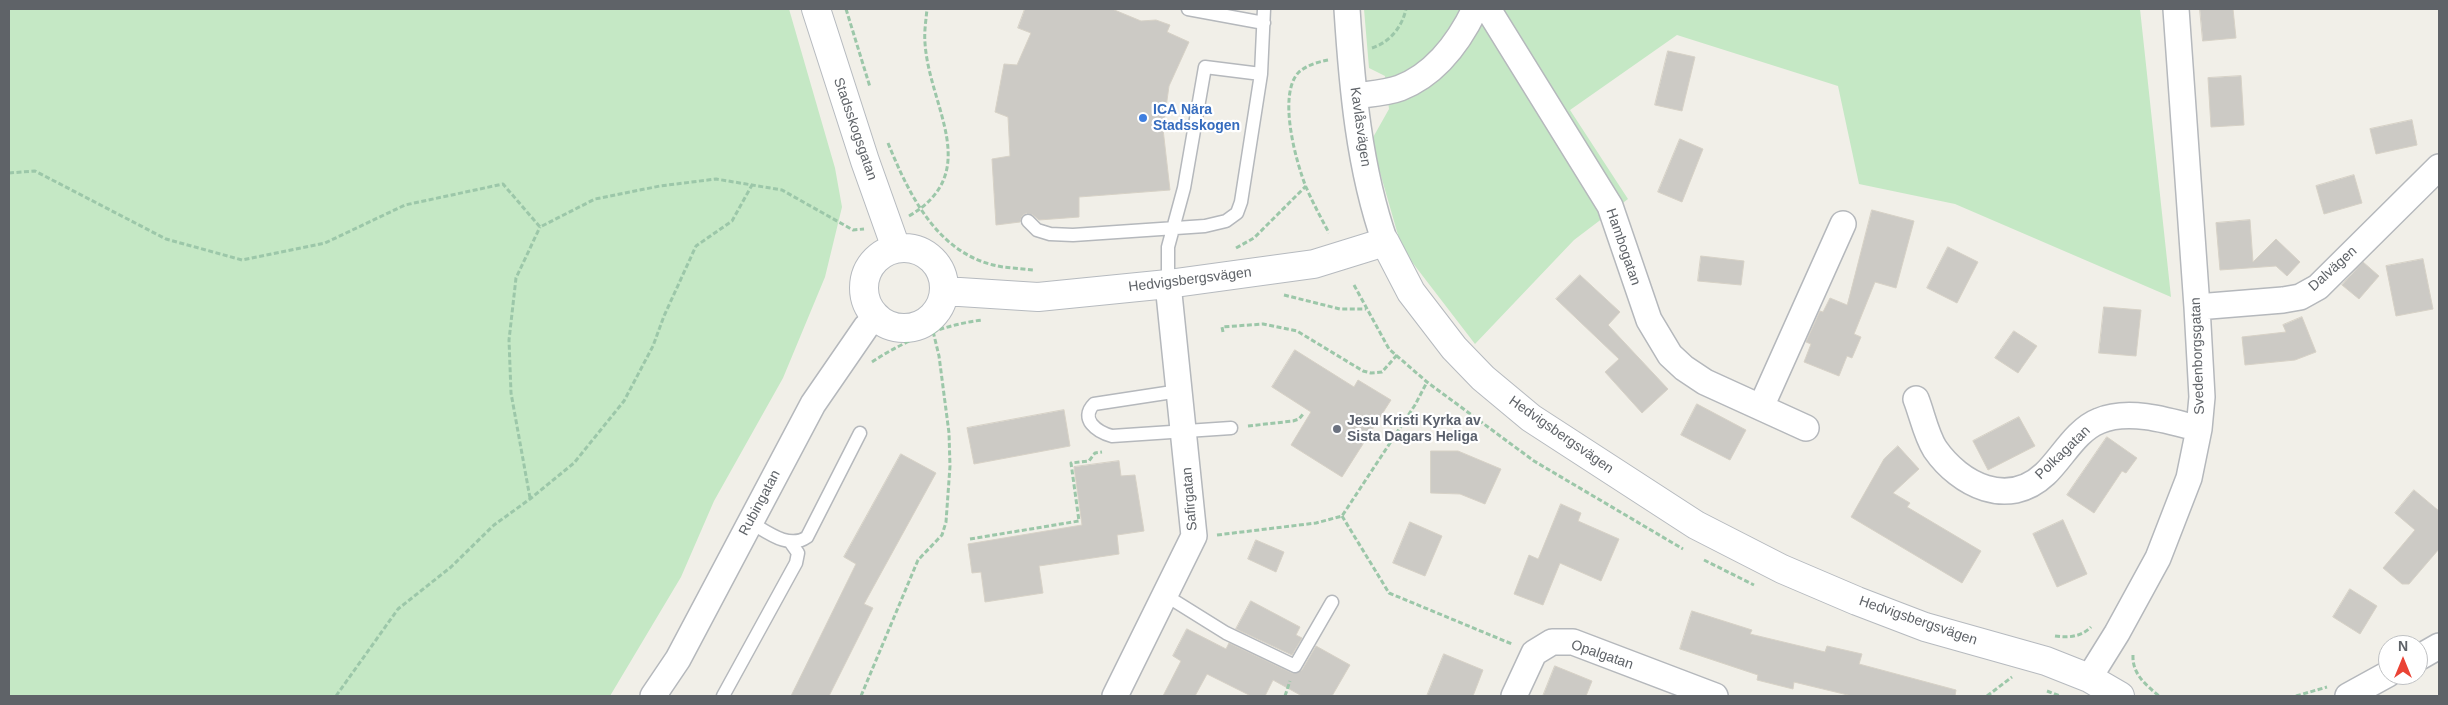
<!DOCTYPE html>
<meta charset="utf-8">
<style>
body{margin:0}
#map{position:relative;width:2448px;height:705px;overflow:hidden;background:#f1efe8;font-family:Arial,sans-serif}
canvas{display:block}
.frame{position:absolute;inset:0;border:10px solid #5f6368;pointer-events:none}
.north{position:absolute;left:2378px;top:635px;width:50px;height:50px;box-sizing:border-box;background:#fff;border:1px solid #bfc1c3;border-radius:50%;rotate:0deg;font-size:14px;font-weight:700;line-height:20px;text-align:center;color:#5f6368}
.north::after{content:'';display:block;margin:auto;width:18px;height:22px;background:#ea4335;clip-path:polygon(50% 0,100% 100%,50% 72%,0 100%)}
</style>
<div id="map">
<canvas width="2448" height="705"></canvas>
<div class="frame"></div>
<div class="north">N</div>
</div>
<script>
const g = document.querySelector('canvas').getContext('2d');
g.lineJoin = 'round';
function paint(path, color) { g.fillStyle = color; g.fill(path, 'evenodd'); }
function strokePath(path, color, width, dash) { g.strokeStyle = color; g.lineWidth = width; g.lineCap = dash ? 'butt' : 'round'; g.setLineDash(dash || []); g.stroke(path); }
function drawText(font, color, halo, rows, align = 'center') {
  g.font = font + ' Arial,sans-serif'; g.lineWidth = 4.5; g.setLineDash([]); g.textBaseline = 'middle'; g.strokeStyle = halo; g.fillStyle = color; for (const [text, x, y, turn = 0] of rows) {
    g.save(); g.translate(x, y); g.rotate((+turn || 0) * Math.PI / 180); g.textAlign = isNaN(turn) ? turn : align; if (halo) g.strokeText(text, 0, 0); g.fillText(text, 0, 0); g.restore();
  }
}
const green = new Path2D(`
 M 9,9 L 789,9 L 835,168 L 842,207 L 825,277 L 783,378 L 714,501 L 681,577 L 610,696 L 9,696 Z
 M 1364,9 L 2140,9 L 2171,297 L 1955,204 L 1859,184 L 1838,86 L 1677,35 L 1570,110 L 1628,199 L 1574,240 L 1475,344 L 1402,249 L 1371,141 L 1389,109 L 1385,76 L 1369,68 Z`);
const building = new Path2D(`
 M 1025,9 L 1112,9 L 1141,21 L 1156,20 L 1170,25 L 1167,32 L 1189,42 L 1169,86 L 1163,129 L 1170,190 L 1079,197 L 1079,217 L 1039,220 L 1033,215 L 1026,213 L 1022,216 L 1020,222 L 996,225 L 992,159 L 1010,156 L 1008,117 L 995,112 L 1004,64 L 1017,65 L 1031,33 L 1018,28 Z
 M 2200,9 L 2233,9 L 2236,38 L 2203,41 Z
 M 1668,51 L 1695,57 L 1682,111 L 1655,105 Z
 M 2241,76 L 2244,125 L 2211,127 L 2208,78 Z
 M 2412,120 L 2417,145 L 2376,154 L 2370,129 Z
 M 1680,139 L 1703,149 L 1682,202 L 1658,192 Z
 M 2354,175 L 2362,203 L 2324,214 L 2316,186 Z
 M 1872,210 L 1914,221 L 1896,288 L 1875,282 L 1854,334 L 1861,337 L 1852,358 L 1847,356 L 1839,376 L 1804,362 L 1811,344 L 1806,342 L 1820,311 L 1823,312 L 1830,298 L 1847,305 Z
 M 2250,220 L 2253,262 L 2276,239 L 2300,262 L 2287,276 L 2276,266 L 2220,270 L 2216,223 Z
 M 1948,247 L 1978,262 L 1957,303 L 1927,288 Z
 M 1701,256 L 1744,261 L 1741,285 L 1698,281 Z
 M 2423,259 L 2433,309 L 2396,316 L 2386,266 Z
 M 2363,262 L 2379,276 L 2359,299 L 2342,285 Z
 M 1580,275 L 1620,312 L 1608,325 L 1668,389 L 1642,413 L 1605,372 L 1619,359 L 1556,299 Z
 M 2104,307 L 2141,310 L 2136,356 L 2099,353 Z
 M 2302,317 L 2316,352 L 2295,360 L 2245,365 L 2242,337 L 2286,332 L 2283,325 Z
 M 2014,331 L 2037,346 L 2018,373 L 1995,358 Z
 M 1295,350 L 1354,387 L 1358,380 L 1391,400 L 1342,477 L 1291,445 L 1311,412 L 1272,387 Z
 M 1697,404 L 1746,430 L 1730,460 L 1681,435 Z
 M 1064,410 L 1070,446 L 974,464 L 967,428 Z
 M 2019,417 L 2035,446 L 1988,470 L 1973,441 Z
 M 2107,437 L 2137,458 L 2126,473 L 2122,471 L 2094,513 L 2067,495 Z
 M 1898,446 L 1919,469 L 1893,493 L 1910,503 L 1907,507 L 1981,551 L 1962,583 L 1851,517 L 1884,459 Z
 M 1431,451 L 1458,451 L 1501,469 L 1485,504 L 1460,494 L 1431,493 Z
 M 901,454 L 936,473 L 864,604 L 873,608 L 829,696 L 791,696 L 856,564 L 844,557 Z
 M 1119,461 L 1121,476 L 1135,475 L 1144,531 L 1117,535 L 1119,554 L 1039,566 L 1043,593 L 985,602 L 981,572 L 972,573 L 968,544 L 1082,525 L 1074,467 Z
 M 2414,490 L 2439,511 L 2439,549 L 2409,584 L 2402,584 L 2383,568 L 2415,530 L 2395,513 Z
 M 1561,504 L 1581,513 L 1578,521 L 1619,539 L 1601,581 L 1560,563 L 1543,605 L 1514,594 L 1529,555 L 1538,559 Z
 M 2063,520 L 2087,574 L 2057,587 L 2033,534 Z
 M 1410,522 L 1442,536 L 1425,576 L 1393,563 Z
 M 1256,540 L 1284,552 L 1276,572 L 1248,559 Z
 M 2350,589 L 2377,606 L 2360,634 L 2333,617 Z
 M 1251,601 L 1300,627 L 1296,635 L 1302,638 L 1292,655 L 1236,629 Z
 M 1692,611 L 1752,630 L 1750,634 L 1825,652 L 1827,646 L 1862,654 L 1859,664 L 1956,690 L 1955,696 L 1852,696 L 1794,682 L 1793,689 L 1757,680 L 1758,675 L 1680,649 Z
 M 1187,629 L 1226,649 L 1229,643 L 1292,673 L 1302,670 L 1316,646 L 1350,665 L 1332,696 L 1302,696 L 1273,680 L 1265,696 L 1251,696 L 1207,674 L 1195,696 L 1163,696 L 1181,661 L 1173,656 Z
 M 1444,654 L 1483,670 L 1473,696 L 1427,696 Z
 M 1555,666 L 1592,681 L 1586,696 L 1543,696 Z`);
const path = new Path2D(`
 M 846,9 L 870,87
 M 1372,48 C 1390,42 1402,27 1406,9
 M 1328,60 C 1318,62 1307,65 1299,72 C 1277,94 1296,162 1306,187 C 1313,203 1321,218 1329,233
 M 888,143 C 910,197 939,257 1003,267 C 1013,268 1024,269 1034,270
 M 9,173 L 35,171 L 166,239 L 242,260 L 325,243 L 405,205 L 503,184 L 540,227 L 595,199 L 660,186 L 716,179 L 782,190 L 853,230 L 864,229
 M 909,216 C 984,172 929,107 925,43 C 924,32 926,20 927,9
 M 1236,248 L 1254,238 L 1306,186
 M 1354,285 L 1389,349 L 1427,382 L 1534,461 L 1683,549
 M 1284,295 L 1340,309 L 1366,309
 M 1223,332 L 1222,327 L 1263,324 L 1297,331 L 1363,371 L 1371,373 L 1382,372 L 1397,355
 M 872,362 C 905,340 943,325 982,320
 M 1248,426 L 1293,421 L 1299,419 L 1304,413
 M 530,498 L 511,393 L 509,340 L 516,278 L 540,227
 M 1342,516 L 1389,593 L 1512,644
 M 1217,535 L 1316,523 L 1342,516 L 1415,405 L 1427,382
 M 970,539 L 1079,521 L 1071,463 L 1089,461 L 1095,453 L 1102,452
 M 1704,560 L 1754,585
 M 2055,636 C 2068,638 2081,637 2091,627
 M 2133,655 C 2132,674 2146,685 2159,696
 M 2047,691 L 2060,696
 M 336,696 L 398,609 L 451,567 L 494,525 L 530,499 L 574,463 L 624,401 L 653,346 L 664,316 L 696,246 L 732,221 L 752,185
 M 861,696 L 918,560 L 942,535 L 946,522 L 950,466 L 949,433 L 939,356 L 933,331
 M 1285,696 L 1290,681
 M 1987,696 L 2012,677
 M 2296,696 L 2327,687`);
const lane = new Path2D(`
 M 1188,9 L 1264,23
 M 1028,221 L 1037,230 L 1050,234 L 1073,235 L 1205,226 L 1226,221 L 1237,213 L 1241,202 L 1261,74
 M 1168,284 L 1168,247 L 1184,188 L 1205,67 L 1261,74 L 1264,9
 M 1179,391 L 1094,404 C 1079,419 1097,432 1112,436 L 1231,428
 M 750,522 C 766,531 789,550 807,537 L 860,433
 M 1165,595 L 1226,633 L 1295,666 L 1332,602
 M 723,696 L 796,563 L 798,553 L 791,543`);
const street = new Path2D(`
 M 1347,9 C 1352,87 1359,168 1385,242
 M 1488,9 L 1610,206 L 1649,320 L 1670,355 L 1684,368 L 1705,382 L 1806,428
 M 1355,96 C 1369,94 1387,93 1400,88 C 1436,74 1459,42 1475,9
 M 2197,307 L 2283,300 L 2300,297 L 2318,287 L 2439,167
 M 1916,399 C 1922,414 1926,435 1935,449 C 1960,485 2008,509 2045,474 C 2062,458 2076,430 2099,421 C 2129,408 2170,421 2199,429
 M 1761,407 L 1843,224
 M 2418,658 L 2439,646
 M 2089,678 L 2117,633 L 2158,558 L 2189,478 L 2199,429 L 2202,397 L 2197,307 L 2176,9
 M 653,696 L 678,659 L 813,404 L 866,327 L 877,316
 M 1115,696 L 1194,536 L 1168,284
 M 1514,696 L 1534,653 L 1552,642 L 1573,642 L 1715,696
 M 2348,696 L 2388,674`);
const secondary = new Path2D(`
 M 816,9 L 865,161 L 896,248
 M864 288a40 40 0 1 1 80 0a40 40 0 1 1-80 0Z
 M 944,291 L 1038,297 L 1168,284 L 1314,264 L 1385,242 L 1411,292 L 1454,348 L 1483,378 L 1531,418 L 1696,525 L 1782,569 L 1857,601 L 1925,627 L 2046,661 L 2089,678 L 2120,696`);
const markers = [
 [1143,118,5,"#3f7fe0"],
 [1337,429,5,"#6b7280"]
];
const shopNames = [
 ["ICA Nära",1153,110],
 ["Stadsskogen",1153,126]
];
const streetNames = [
 ["Kavlåsvägen",1360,127,82],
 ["Stadsskogsgatan",855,129,71],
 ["Hambogatan",1623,247,71],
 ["Dalvägen",2333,269,-42],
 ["Hedvigsbergsvägen",1190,280,-7],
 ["Svedenborgsgatan",2198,356,-92],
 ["Hedvigsbergsvägen",1561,435,35],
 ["Polkagatan",2063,453,-44],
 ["Safirgatan",1190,499,-95],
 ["Rubingatan",760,503,-62],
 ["Hedvigsbergsvägen",1918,621,19],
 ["Opalgatan",1602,655,19]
];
const worshipNames = [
 ["Jesu Kristi Kyrka av",1347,421],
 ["Sista Dagars Heliga",1347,437]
];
paint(green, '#c5e8c5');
paint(building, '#cccac5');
strokePath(building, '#d6d1c6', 1);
strokePath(lane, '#b5b8bc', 15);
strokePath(street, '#b5b8bc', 28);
strokePath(secondary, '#b6babf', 30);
strokePath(path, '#9cc7a9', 3, [5, 2.5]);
strokePath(lane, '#fff', 12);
strokePath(street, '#fff', 25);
strokePath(secondary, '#fff', 28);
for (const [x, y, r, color] of markers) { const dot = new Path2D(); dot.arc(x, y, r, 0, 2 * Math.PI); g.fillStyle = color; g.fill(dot); strokePath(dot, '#fff', 2); }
drawText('bold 14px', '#366cbe', '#fff', shopNames, 'left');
drawText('14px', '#5f6368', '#fff', streetNames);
drawText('bold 14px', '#5b616d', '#fff', worshipNames, 'left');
</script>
